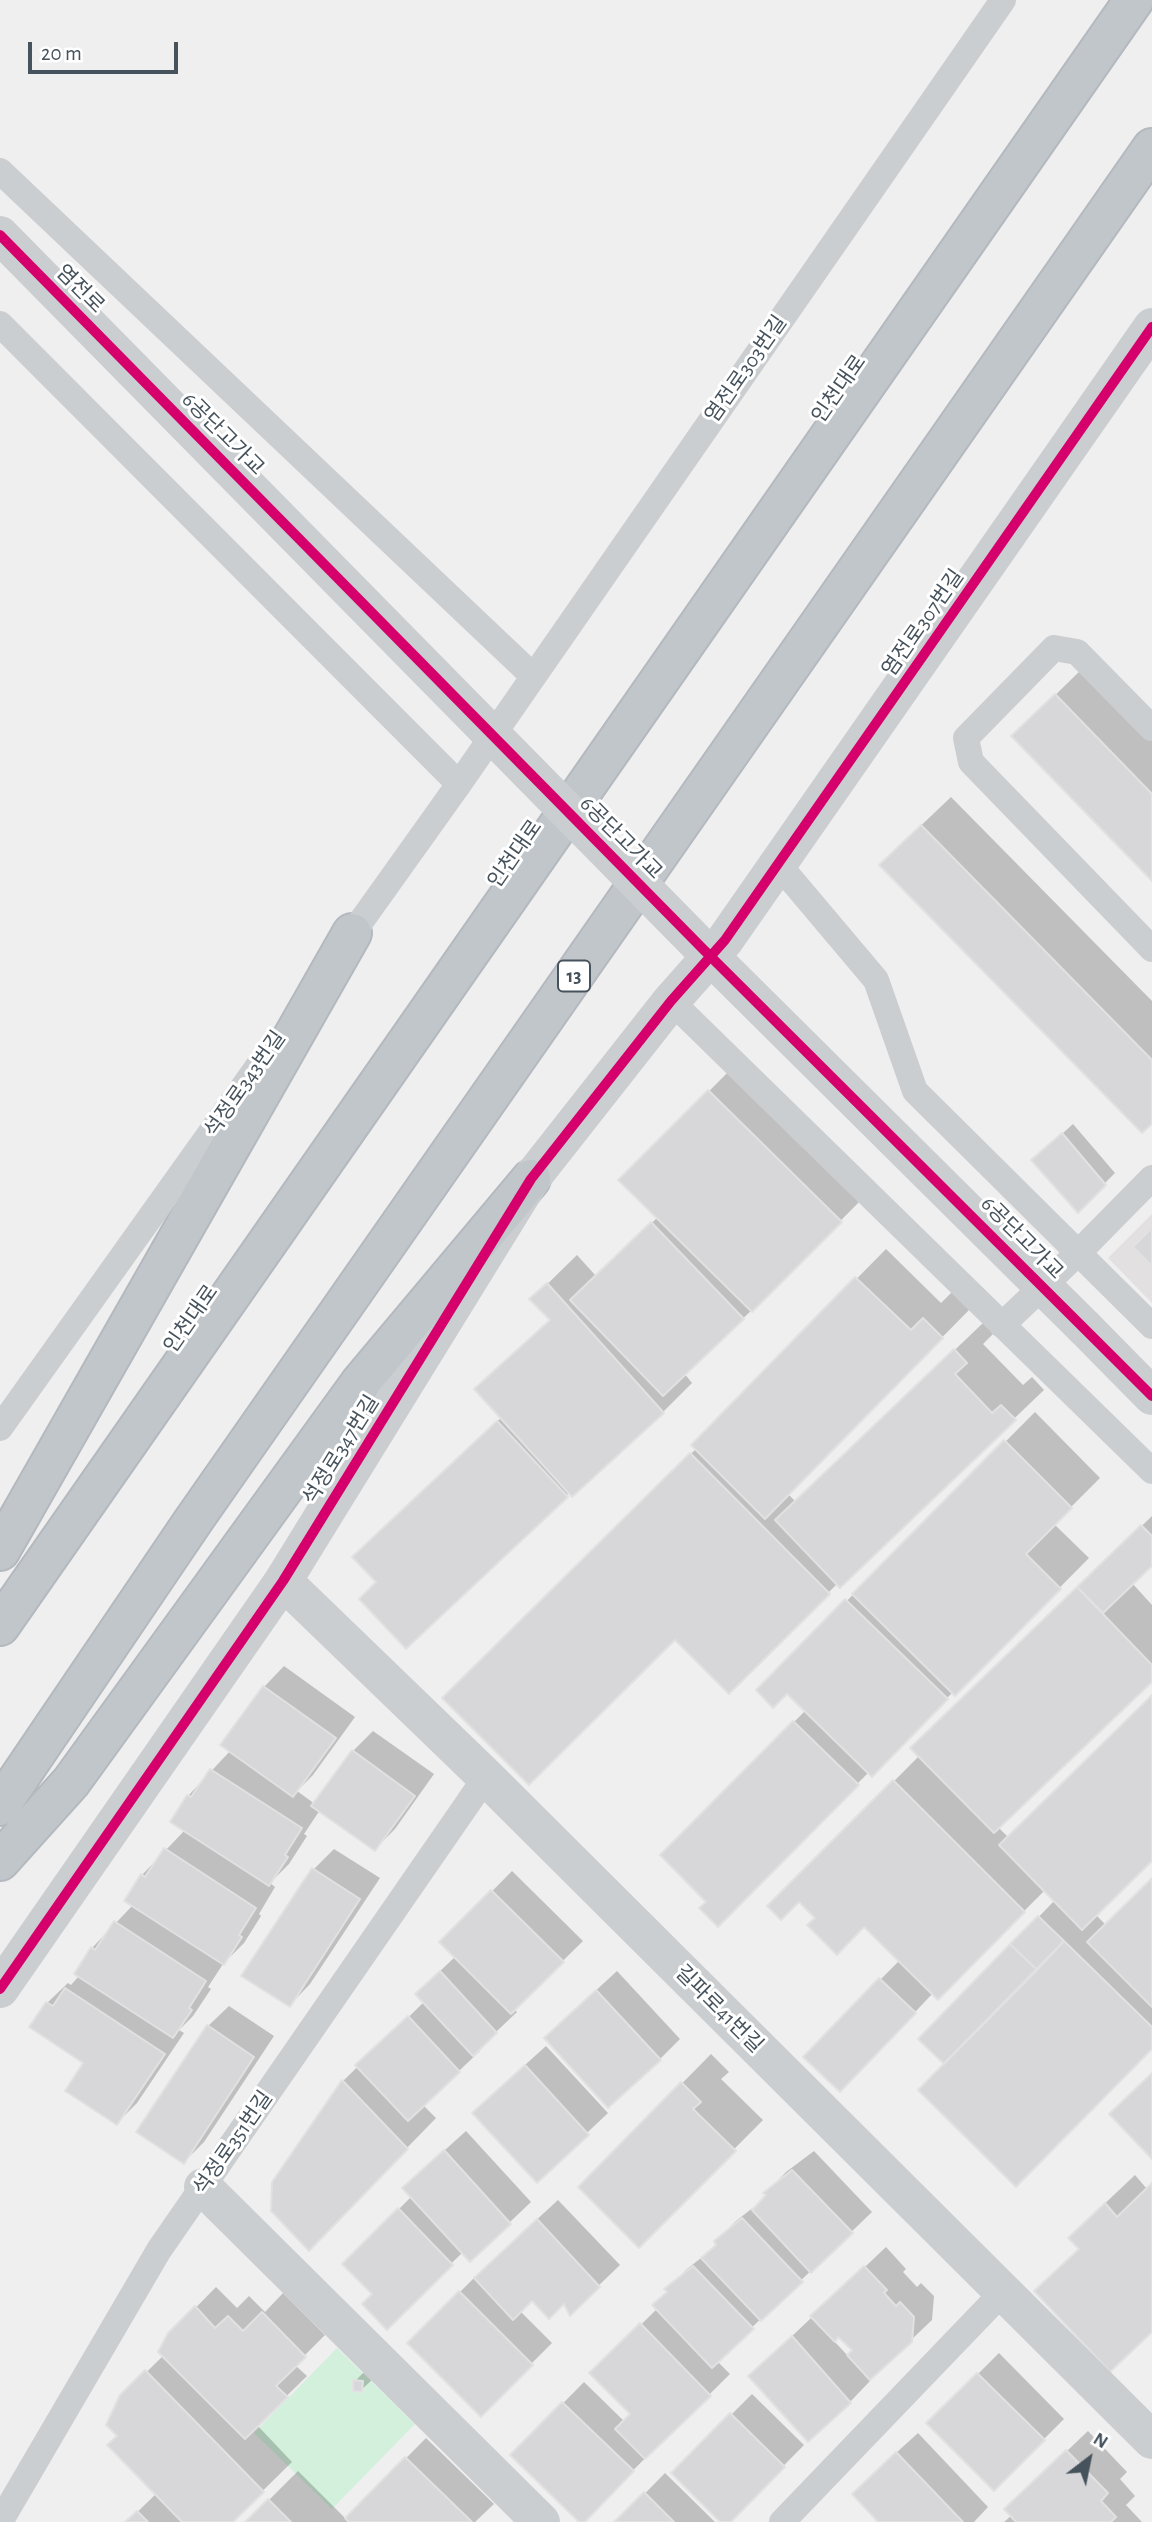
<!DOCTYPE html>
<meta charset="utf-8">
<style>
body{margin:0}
#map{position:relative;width:1152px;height:2522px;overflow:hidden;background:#f0efef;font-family:"Alegreya Sans",sans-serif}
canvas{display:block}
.north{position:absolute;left:1054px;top:2424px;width:70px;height:70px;-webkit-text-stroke:5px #fff;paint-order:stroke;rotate:32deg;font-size:19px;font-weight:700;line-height:28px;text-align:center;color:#46525c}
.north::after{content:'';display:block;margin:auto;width:24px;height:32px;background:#46525c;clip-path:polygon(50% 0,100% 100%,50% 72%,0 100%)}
.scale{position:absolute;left:28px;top:42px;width:150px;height:32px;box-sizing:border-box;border:4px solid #46525c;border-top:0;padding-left:9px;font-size:21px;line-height:24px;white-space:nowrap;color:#46525c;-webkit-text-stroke:5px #fff;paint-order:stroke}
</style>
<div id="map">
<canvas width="1152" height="2522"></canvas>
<div class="north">N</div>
<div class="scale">20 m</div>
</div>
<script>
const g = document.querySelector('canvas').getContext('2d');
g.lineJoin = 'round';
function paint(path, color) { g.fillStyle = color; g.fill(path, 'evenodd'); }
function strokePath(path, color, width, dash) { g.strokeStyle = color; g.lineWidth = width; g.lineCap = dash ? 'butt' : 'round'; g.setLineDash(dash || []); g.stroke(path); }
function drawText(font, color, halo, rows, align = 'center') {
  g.font = font + ' "Alegreya Sans","Noto Sans KR",sans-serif'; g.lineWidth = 6; g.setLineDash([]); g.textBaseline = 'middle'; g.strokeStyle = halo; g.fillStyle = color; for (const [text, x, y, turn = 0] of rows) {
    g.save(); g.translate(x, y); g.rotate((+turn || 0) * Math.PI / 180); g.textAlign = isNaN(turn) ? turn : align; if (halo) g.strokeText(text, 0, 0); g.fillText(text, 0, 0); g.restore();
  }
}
const education = new Path2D(`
 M 1152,1214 L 1152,1303 L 1108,1258 Z`);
const green = new Path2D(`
 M 337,2348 L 415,2424 L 332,2509 L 254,2433 Z`);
const shadow = new Path2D(`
 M 1085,666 L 1152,735 L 1152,879 L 1043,707 Z
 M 951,797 L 1152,1001 L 1152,1121 L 910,836 Z
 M 738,1062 L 869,1192 L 752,1310 L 684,1373 L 692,1383 L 663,1412 L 572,1494 L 570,1492 L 406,1647 L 379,1582 L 384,1528 L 502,1417 L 476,1389 L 551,1319 L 532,1299 L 577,1255 L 596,1276 L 658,1217 L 621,1180 Z
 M 1073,1124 L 1115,1173 L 1078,1210 L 1043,1151 Z
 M 886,1249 L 941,1303 L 953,1291 L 971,1308 L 788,1494 L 796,1502 L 984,1322 L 995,1332 L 983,1344 L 1023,1385 L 1032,1377 L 1044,1390 L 840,1585 L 838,1583 L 729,1692 L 675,1638 L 445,1698 L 697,1448 L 693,1445 Z
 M 1035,1412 L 1100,1478 L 1054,1524 L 1089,1558 L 955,1693 L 953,1692 L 872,1774 L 869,1772 L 718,1924 L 708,1902 L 662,1855 L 806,1710 L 787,1692 L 758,1690 Z
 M 1152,1516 L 1152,1563 L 1132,1583 L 1152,1605 L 1152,1680 L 998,1827 L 1009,1838 L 1152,1697 L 1152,1859 L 1095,1914 L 1106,1925 L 1152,1880 L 1152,2047 L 947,2064 L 921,2039 L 1055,1900 L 1045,1890 L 938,1998 L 933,1993 L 870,2060 L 880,1980 L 900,1960 L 864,1925 L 818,1918 L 799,1899 L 770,1906 L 920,1755 L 942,1719 Z
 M 284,1666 L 355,1717 L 313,1775 L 297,1791 L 315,1804 L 353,1751 L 373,1731 L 434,1774 L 395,1829 L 375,1849 L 320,1810 L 304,1834 L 307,1836 L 289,1864 L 270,1883 L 275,1887 L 259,1914 L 261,1916 L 244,1943 L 223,1964 L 208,1987 L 211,1989 L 193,2016 L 179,2030 L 184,2033 L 137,2103 L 117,2123 L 86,2062 L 47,2003 L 68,1983 L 71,1985 L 79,1976 L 76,1974 L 92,1948 L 133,1905 L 142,1875 L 185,1830 L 188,1796 L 231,1750 L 264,1687 Z
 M 334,1849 L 380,1878 L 310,1984 L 290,2005 L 314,1869 Z
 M 512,1871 L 583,1941 L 514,2009 L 517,2012 L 478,2049 L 480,2051 L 423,2105 L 436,2118 L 338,2219 L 273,2183 L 343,2081 L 425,2001 L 438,1973 L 456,1956 L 442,1942 Z
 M 617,1971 L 680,2039 L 660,2059 L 566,2018 Z
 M 229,2006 L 274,2036 L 204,2142 L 184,2162 L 208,2026 Z
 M 546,2046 L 608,2113 L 537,2180 L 495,2092 Z
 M 711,2054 L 729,2072 L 721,2079 L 763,2120 L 639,2245 L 580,2187 Z
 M 466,2131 L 531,2202 L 470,2260 L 463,2252 L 387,2327 L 374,2294 L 344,2264 L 412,2196 L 425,2168 Z
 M 814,2151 L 872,2212 L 717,2361 L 730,2374 L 581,2522 L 512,2455 L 584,2382 L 625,2422 L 632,2414 L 612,2353 L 658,2308 L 669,2291 L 667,2289 L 687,2269 L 715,2247 L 718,2244 L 716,2241 L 736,2221 L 769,2195 L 766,2193 L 786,2172 Z
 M 1135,2175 L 1147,2189 L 1152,2185 L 1152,2330 L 1081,2248 L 1099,2209 Z
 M 558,2200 L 620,2265 L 570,2313 L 565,2301 L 532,2299 L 520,2311 L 552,2343 L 481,2414 L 409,2343 L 480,2272 Z
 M 886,2247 L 906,2269 L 903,2272 L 917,2287 L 921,2283 L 934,2296 L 932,2320 L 869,2380 L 870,2381 L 850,2402 L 808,2439 L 771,2356 ZM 839,2335 L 854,2350 L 848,2356 L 834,2341 Z
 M 216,2287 L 237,2308 L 249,2296 L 265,2312 L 283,2293 L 325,2335 L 295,2365 L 307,2376 L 257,2425 L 292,2462 L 231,2522 L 127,2522 L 157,2493 L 119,2436 L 122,2396 L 164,2355 L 170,2334 Z
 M 999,2353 L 1064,2419 L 994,2489 L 929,2423 Z
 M 365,2371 L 372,2380 L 361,2390 L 355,2381 Z
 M 752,2394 L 804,2445 L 728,2522 L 723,2522 L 673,2473 Z
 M 1088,2431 L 1127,2472 L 1120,2479 L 1135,2496 L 1126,2505 L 1142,2522 L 1004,2522 L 1012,2515 L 1027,2489 Z
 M 918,2433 L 988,2507 L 974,2522 L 881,2522 L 874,2473 Z
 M 426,2438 L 494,2504 L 475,2522 L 247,2522 L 298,2471 L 346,2519 Z
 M 665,2473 L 715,2522 L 617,2522 Z`);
const building = new Path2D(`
 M 1055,694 L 1152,794 L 1152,881 L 1011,736 Z
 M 921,825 L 1152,1060 L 1152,1124 L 1142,1133 L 879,865 Z
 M 708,1090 L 842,1222 L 752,1312 L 618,1180 Z
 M 1062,1133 L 1106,1185 L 1078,1213 L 1031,1160 Z
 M 651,1222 L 744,1319 L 663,1396 L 570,1300 Z
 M 1152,1228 L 1152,1266 L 1133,1247 Z
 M 855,1277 L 911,1330 L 923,1318 L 943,1338 L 765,1519 L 691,1445 Z
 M 547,1283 L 664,1413 L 572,1497 L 474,1389 L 550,1320 L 529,1299 Z
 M 954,1349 L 967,1363 L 955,1374 L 992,1413 L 1001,1405 L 1016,1420 L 840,1588 L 775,1520 Z
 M 497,1421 L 568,1497 L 406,1649 L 359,1599 L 376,1582 L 352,1557 Z
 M 1004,1440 L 1072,1508 L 1026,1554 L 1061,1589 L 955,1696 L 852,1594 Z
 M 690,1453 L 830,1594 L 729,1694 L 675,1640 L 529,1785 L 442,1698 Z
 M 1141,1525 L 1152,1536 L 1152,1566 L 1103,1613 L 1077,1587 Z
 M 1077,1587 L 1152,1665 L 1152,1682 L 994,1833 L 910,1748 Z
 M 845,1599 L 948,1699 L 872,1777 L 787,1694 L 773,1708 L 756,1690 Z
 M 263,1686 L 336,1738 L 293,1797 L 220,1745 Z
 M 1152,1695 L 1152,1861 L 1082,1930 L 999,1845 Z
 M 793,1721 L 859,1785 L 718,1927 L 699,1908 L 706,1902 L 660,1855 Z
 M 352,1750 L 415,1796 L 375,1851 L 311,1806 Z
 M 210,1769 L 302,1828 L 285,1855 L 288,1857 L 269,1886 L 170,1822 L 187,1795 L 191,1797 Z
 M 893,1780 L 1025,1912 L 938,2000 L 864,1927 L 837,1955 L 807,1925 L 815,1918 L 799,1902 L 781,1920 L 767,1906 Z
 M 164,1848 L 256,1908 L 239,1935 L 242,1937 L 224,1965 L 124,1901 L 141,1874 L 145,1877 Z
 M 312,1868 L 360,1899 L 290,2007 L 241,1976 Z
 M 1152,1878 L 1152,2007 L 1087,1942 Z
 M 491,1890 L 564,1962 L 511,2014 L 439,1942 Z
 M 1038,1916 L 1064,1941 L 1037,1970 L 1010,1944 Z
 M 114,1921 L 206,1981 L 189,2008 L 192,2010 L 173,2038 L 74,1974 L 91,1947 L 95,1950 Z
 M 1064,1941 L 1152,2027 L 1152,2049 L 1016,2187 L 918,2090 Z
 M 1010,1944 L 1037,1970 L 944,2064 L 918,2039 Z
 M 440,1971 L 497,2033 L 473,2056 L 415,1994 Z
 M 879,1978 L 916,2013 L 840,2092 L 803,2057 Z
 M 65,1988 L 165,2054 L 117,2125 L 65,2091 L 83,2063 L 29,2027 L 46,2002 L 53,2006 Z
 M 596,1990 L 661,2060 L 608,2108 L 544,2038 Z
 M 408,2016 L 460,2072 L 408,2121 L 355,2065 Z
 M 207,2025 L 254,2057 L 184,2164 L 136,2132 Z
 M 525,2065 L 589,2135 L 537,2183 L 472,2113 Z
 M 1152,2073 L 1152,2159 L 1109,2114 Z
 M 342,2080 L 408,2149 L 309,2251 L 271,2211 L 272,2182 Z
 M 681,2082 L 701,2102 L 693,2109 L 736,2151 L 639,2248 L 578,2187 Z
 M 444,2150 L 511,2224 L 470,2262 L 402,2188 Z
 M 792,2170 L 853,2233 L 811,2273 L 752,2210 L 766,2195 L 763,2193 Z
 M 1152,2183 L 1152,2332 L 1110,2372 L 1034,2291 L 1079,2249 L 1068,2238 L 1105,2203 L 1117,2217 Z
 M 398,2208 L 453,2265 L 387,2330 L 362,2304 L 372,2294 L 342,2264 Z
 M 742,2218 L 803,2282 L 761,2321 L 701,2258 L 716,2245 L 714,2241 Z
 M 537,2219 L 600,2287 L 570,2316 L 564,2304 L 549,2319 L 532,2301 L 513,2320 L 474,2278 Z
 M 693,2266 L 754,2329 L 712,2368 L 652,2305 L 667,2292 L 664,2289 Z
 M 864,2266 L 887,2290 L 884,2293 L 896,2306 L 900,2302 L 914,2317 L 912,2342 L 870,2380 L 847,2355 L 852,2350 L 838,2337 L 835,2342 L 810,2316 Z
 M 459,2291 L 533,2365 L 481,2417 L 407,2343 Z
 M 195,2306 L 215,2328 L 228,2316 L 243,2331 L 262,2312 L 306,2357 L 276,2386 L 288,2397 L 245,2439 L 158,2352 L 168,2333 Z
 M 640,2323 L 711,2396 L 645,2459 L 615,2429 L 630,2414 L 589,2373 Z
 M 792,2336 L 851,2403 L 808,2442 L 748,2376 Z
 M 145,2370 L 264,2492 L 233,2522 L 182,2522 L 107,2445 L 117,2436 L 106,2425 L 120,2395 Z
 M 977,2373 L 1045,2440 L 994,2491 L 926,2423 Z
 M 353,2380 L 363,2381 L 362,2392 L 353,2391 Z
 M 562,2402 L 634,2471 L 585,2522 L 579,2522 L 510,2455 Z
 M 730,2413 L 785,2467 L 731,2522 L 720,2522 L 671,2473 Z
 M 1066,2450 L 1108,2493 L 1101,2501 L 1116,2517 L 1111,2522 L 1016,2522 L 1004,2509 Z
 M 896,2452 L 963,2522 L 878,2522 L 852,2494 Z
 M 405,2457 L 472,2522 L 349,2522 L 345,2518 Z
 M 644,2492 L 674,2522 L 614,2522 Z
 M 268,2499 L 291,2522 L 245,2522 Z
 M 137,2511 L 148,2522 L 125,2522 Z`);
const service = new Path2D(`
 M 0,171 L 533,676
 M 0,324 L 459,784
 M 1152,728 L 1077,652 L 1054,648 L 966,738 L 971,762 L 1152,949
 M 779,865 L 876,980 L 915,1091 L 1152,1326
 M 342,948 L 459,784 L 1003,0
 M 671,1001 L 1152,1471
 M 1002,1325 L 1078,1253 L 1152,1178
 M 0,1428 L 261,1062
 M 0,2522 L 159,2250 L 486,1777
 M 782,2522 L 1003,2292`);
const minor = new Path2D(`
 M 283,1581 L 486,1777 L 1152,2440
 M 0,1989 L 283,1581 L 531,1179 L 671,1001 L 725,940 L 1152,327
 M 203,2187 L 541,2522`);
const tertiary = new Path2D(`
 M 0,235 L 133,370
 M 1085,1328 L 1152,1396`);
const trunk = new Path2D(`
 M 0,1551 L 352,933
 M 0,1626 L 1134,0
 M 0,1806 L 193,1521 L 1152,148
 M 0,1861 L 71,1782 L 360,1383 L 531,1179`);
const tertiaryBridge = new Path2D(`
 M 133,370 L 703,949 L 1085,1328`);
const cycleway = new Path2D(`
 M 0,235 L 703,949 L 1152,1396
 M 0,1989 L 283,1581 L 531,1179 L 671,1001 L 725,940 L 1152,327`);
const shields = [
 [574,976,32]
];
const shieldNames = [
 ["13",574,976]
];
const streetNames = [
 ["염전로",80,289,45],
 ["염전로303번길",746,369,-55],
 ["인천대로",839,389,-55],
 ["6공단고가교",223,434,45],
 ["염전로307번길",923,623,-55],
 ["6공단고가교",621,838,45],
 ["인천대로",515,854,-55],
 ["석정로343번길",245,1084,-55],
 ["6공단고가교",1022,1238,45],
 ["인천대로",191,1319,-55],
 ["석정로347번길",341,1450,-58],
 ["길파로41번길",719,2009,45],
 ["석정로351번길",233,2143,-55]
];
paint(education, '#e2e0e1');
paint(green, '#d3f0dd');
paint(shadow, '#0003');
paint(building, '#d7d7d9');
strokePath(building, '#e1e1e2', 2);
strokePath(trunk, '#b4b9bf', 42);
strokePath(service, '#cbced0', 26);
strokePath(minor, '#cbced0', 38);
strokePath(tertiary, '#cbced0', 38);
strokePath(trunk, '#c0c6ca', 38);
strokePath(tertiaryBridge, '#cbced0', 38);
strokePath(cycleway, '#d6006c', 10);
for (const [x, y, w] of shields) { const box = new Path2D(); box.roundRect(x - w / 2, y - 15.5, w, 31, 5); g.fillStyle = '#fff'; g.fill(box); strokePath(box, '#46525c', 2); }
drawText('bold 19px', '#46525c', null, shieldNames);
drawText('21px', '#46525c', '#fff', streetNames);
</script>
